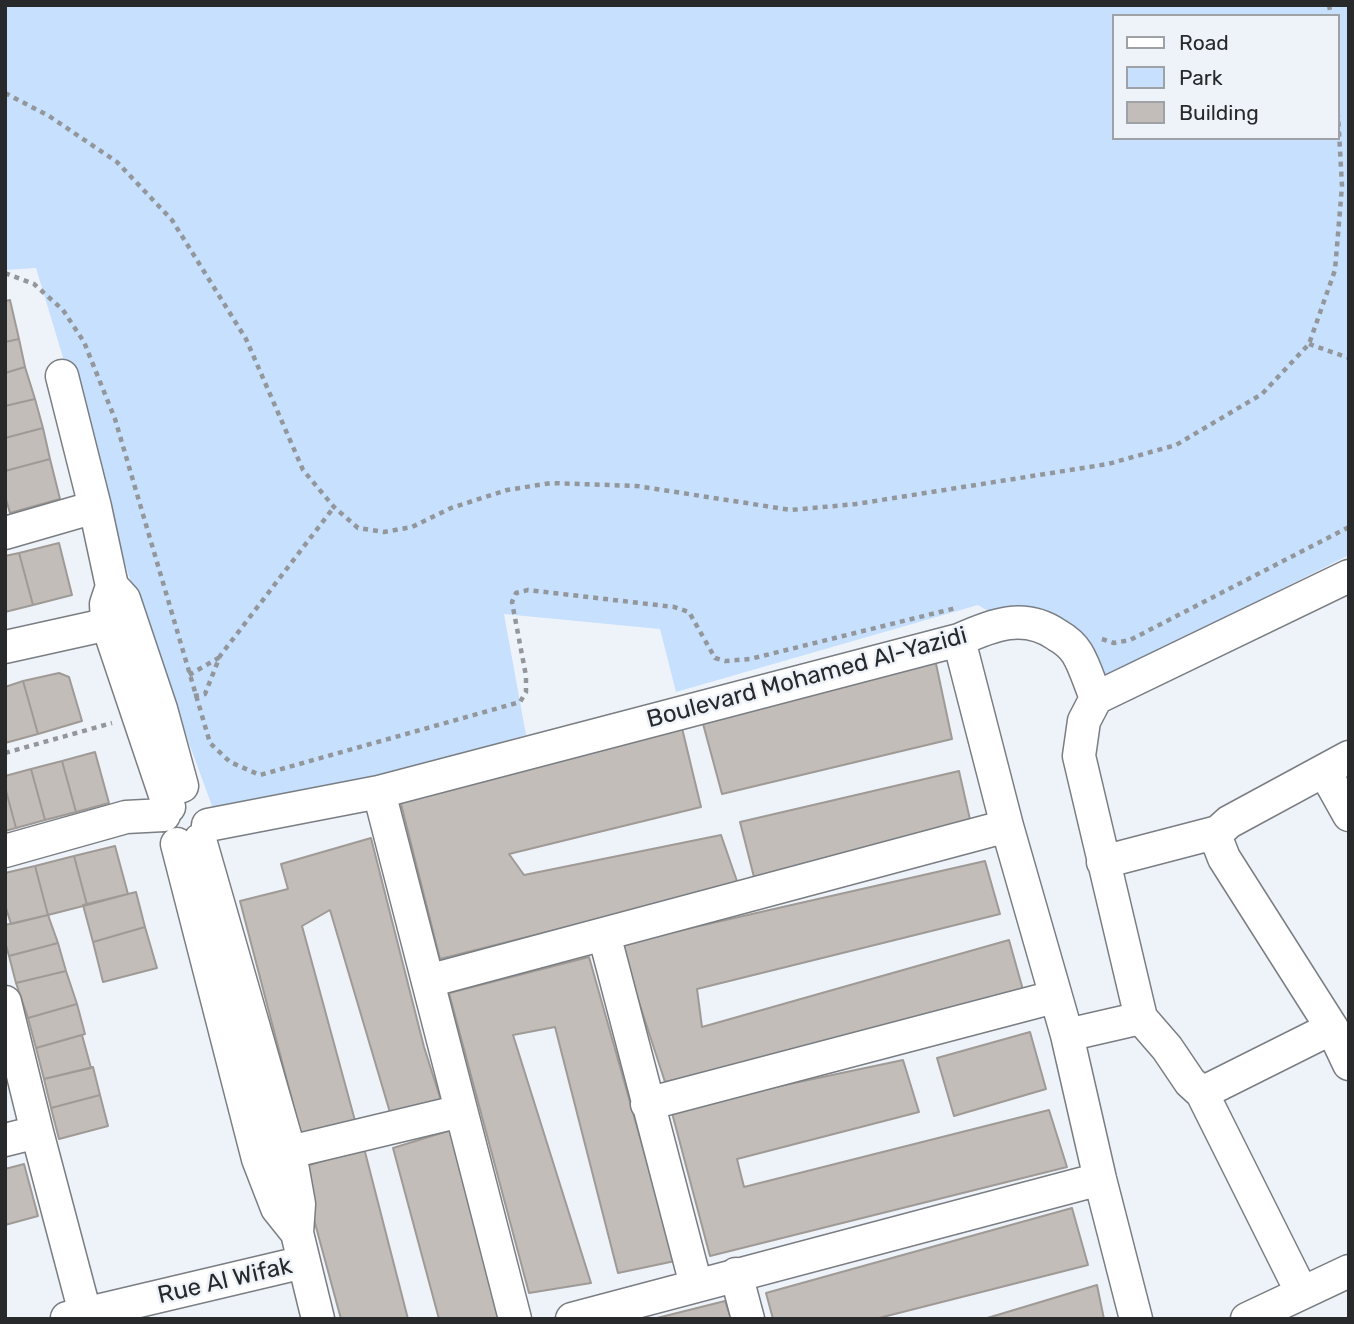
<!DOCTYPE html>
<style>
body{margin:0}
#map{position:relative;width:1354px;height:1324px;overflow:hidden;background:#eef3f9;font-family:Rubik,sans-serif}
canvas{display:block}
.frame{position:absolute;inset:0;border:7px solid #27292b;pointer-events:none}
.legend{position:absolute;left:1112px;top:14px;width:228px;height:126px;box-sizing:border-box;background:#eef3f9;border:2px solid #9ea2a7;margin:0;padding:9px 12px;list-style:none;font-size:21px;color:#27292b}
.legend li{display:flex;align-items:center;gap:14px;height:35px}
.legend b{width:35px;border:2px solid #9ea2a7}
</style>
<div id="map">
<canvas width="1354" height="1324"></canvas>
<div class="frame"></div>
<ul class="legend">
<li><b style="height:9px;background:#fff"></b>Road</li>
<li><b style="height:19px;background:#c6e0fd"></b>Park</li>
<li><b style="height:19px;background:#c2bdb8"></b>Building</li>
</ul>
</div>
<script>
const g = document.querySelector('canvas').getContext('2d');
g.lineJoin = 'round';
function paint(path, color) { g.fillStyle = color; g.fill(path, 'evenodd'); }
function strokePath(path, color, width, dash) { g.strokeStyle = color; g.lineWidth = width; g.lineCap = dash ? 'butt' : 'round'; g.setLineDash(dash || []); g.stroke(path); }
function drawText(font, color, halo, rows, align = 'center') {
  g.font = font + ' Rubik,sans-serif'; g.lineWidth = 5; g.setLineDash([]); g.textBaseline = 'middle'; g.strokeStyle = halo; g.fillStyle = color; for (const [text, x, y, turn = 0] of rows) {
    g.save(); g.translate(x, y); g.rotate((+turn || 0) * Math.PI / 180); g.textAlign = isNaN(turn) ? turn : align; if (halo) g.strokeText(text, 0, 0); g.fillText(text, 0, 0); g.restore();
  }
}
const green = new Path2D(`
 M 5,5 L 1349,5 L 1349,555 L 1101,680 L 978,605 L 676,692 L 660,629 L 504,614 L 526,735 L 219,825 L 135,596 L 36,268 L 5,270 ZM 1114,16 L 1338,16 L 1338,138 L 1114,138 Z`);
const building = new Path2D(`
 M 10,300 L 19,339 L 5,342 L 5,301 Z
 M 19,339 L 25,367 L 5,373 L 5,342 Z
 M 25,367 L 35,399 L 5,406 L 5,373 Z
 M 35,399 L 43,428 L 5,438 L 5,406 Z
 M 43,428 L 50,459 L 5,471 L 5,438 Z
 M 50,459 L 60,499 L 10,513 L 5,496 L 5,471 Z
 M 59,543 L 72,595 L 33,605 L 19,553 Z
 M 19,553 L 33,605 L 5,612 L 5,556 Z
 M 935,659 L 952,739 L 722,794 L 702,720 Z
 M 59,673 L 69,677 L 82,721 L 38,734 L 23,681 Z
 M 23,681 L 38,734 L 5,743 L 5,687 Z
 M 682,728 L 701,807 L 509,854 L 524,875 L 721,835 L 738,884 L 440,959 L 400,800 Z
 M 95,752 L 109,803 L 76,812 L 62,761 Z
 M 62,761 L 76,812 L 45,820 L 31,769 Z
 M 31,769 L 45,820 L 16,828 L 5,787 L 5,776 Z
 M 959,771 L 971,824 L 755,881 L 740,822 Z
 M 5,787 L 16,828 L 5,831 Z
 M 371,838 L 424,1047 L 445,1113 L 394,1126 L 330,910 L 302,926 L 357,1128 L 303,1142 L 240,901 L 288,889 L 281,864 Z
 M 115,846 L 128,894 L 87,905 L 74,856 Z
 M 74,856 L 87,905 L 48,915 L 35,866 Z
 M 985,861 L 1000,914 L 697,989 L 702,1027 L 1009,940 L 1025,997 L 665,1082 L 620,944 Z
 M 35,866 L 48,915 L 11,924 L 5,905 L 5,873 Z
 M 136,892 L 145,927 L 93,942 L 83,905 Z
 M 48,915 L 58,943 L 9,956 L 5,942 L 5,925 Z
 M 145,927 L 157,968 L 103,982 L 93,942 Z
 M 58,943 L 66,971 L 16,983 L 9,956 Z
 M 589,957 L 675,1261 L 618,1273 L 555,1027 L 513,1035 L 591,1283 L 529,1293 L 449,993 Z
 M 66,971 L 77,1004 L 28,1018 L 16,983 Z
 M 77,1004 L 85,1034 L 36,1048 L 28,1018 Z
 M 1030,1032 L 1046,1089 L 954,1116 L 937,1058 Z
 M 82,1035 L 91,1068 L 44,1079 L 36,1048 Z
 M 903,1060 L 919,1112 L 737,1159 L 744,1187 L 1049,1110 L 1067,1167 L 710,1256 L 671,1109 Z
 M 93,1067 L 100,1095 L 51,1108 L 44,1079 Z
 M 100,1095 L 108,1126 L 59,1139 L 51,1108 Z
 M 451,1130 L 500,1319 L 439,1319 L 393,1148 Z
 M 364,1148 L 408,1319 L 341,1319 L 300,1168 Z
 M 24,1164 L 38,1216 L 5,1225 L 5,1169 Z
 M 1072,1208 L 1088,1265 L 875,1319 L 773,1319 L 766,1293 Z
 M 1097,1285 L 1104,1319 L 984,1319 Z
 M 725,1301 L 731,1319 L 653,1319 Z`);
const path = new Path2D(`
 M 1329,5 L 1331,16
 M 5,93 L 49,116 L 117,162 L 172,220 L 246,339 L 303,470 L 334,507 L 358,528 L 384,532 L 412,527 L 451,508 L 507,490 L 551,483 L 637,486 L 791,510 L 856,504 L 1108,464 L 1176,445 L 1262,394 L 1309,344 L 1335,270 L 1342,186 L 1338,115
 M 5,273 L 34,284 L 63,310 L 84,342 L 115,419 L 210,743 L 230,762 L 260,775 L 520,702 L 526,692 L 526,676 L 512,602 L 516,593 L 528,590 L 674,607 L 689,612 L 715,658 L 725,661 L 750,659 L 956,608
 M 1309,344 L 1349,358
 M 1102,639 L 1114,643 L 1130,640 L 1349,527
 M 189,675 L 220,657
 M 194,696 L 205,694 L 220,656 L 334,507
 M 5,753 L 112,723`);
const street = new Path2D(`
 M 62,376 L 95,507 L 112,586 L 106,604 L 107,623 L 169,807
 M 5,533 L 95,507
 M 112,586 L 124,599 L 161,709 L 182,786
 M 959,640 L 1007,826 L 1067,1035 L 1100,1179 L 1136,1319
 M 5,647 L 127,620
 M 1096,698 L 1084,721 L 1079,756 L 1141,1018 L 1167,1048 L 1190,1082 L 1202,1093 L 1302,1293
 M 1096,698 L 1349,576
 M 1325,772 L 1349,815
 M 379,792 L 515,1319
 M 208,825 L 379,792 L 959,640 C 992,625 1024,612 1057,635 C 1064,639 1072,645 1077,653 C 1085,666 1090,684 1096,698
 M 1218,832 L 1217,840 L 1224,858 L 1332,1028 L 1349,1064
 M 200,840 L 290,1153 L 299,1204 L 297,1233 L 318,1319
 M 177,844 L 258,1159 L 277,1208 L 297,1233
 M 5,851 L 126,817 L 164,815
 M 1103,862 L 1218,832 L 1229,822 L 1349,757
 M 604,934 L 696,1285
 M 428,981 L 1007,826
 M 5,1002 L 37,1132 L 85,1313
 M 1067,1035 L 1141,1018
 M 1202,1093 L 1332,1028
 M 647,1104 L 1054,997
 M 5,1140 L 37,1132
 M 269,1157 L 461,1111
 M 736,1274 L 748,1319
 M 67,1318 L 304,1262
 M 572,1319 L 1100,1179
 M 1247,1319 L 1349,1271`);
const streetNames = [
 ["Boulevard Mohamed Al-Yazidi",807,678,-15],
 ["Rue Al Wifak",225,1281,-13]
];
paint(green, '#c6e0fd');
paint(building, '#c2bdb8');
strokePath(building, '#9f9a96', 2);
strokePath(street, '#7a7e83', 35);
strokePath(path, '#93979b', 4.5, [5, 5]);
strokePath(street, '#fff', 32);
drawText('24px', '#27292b', '#eef3f9', streetNames);
</script>
